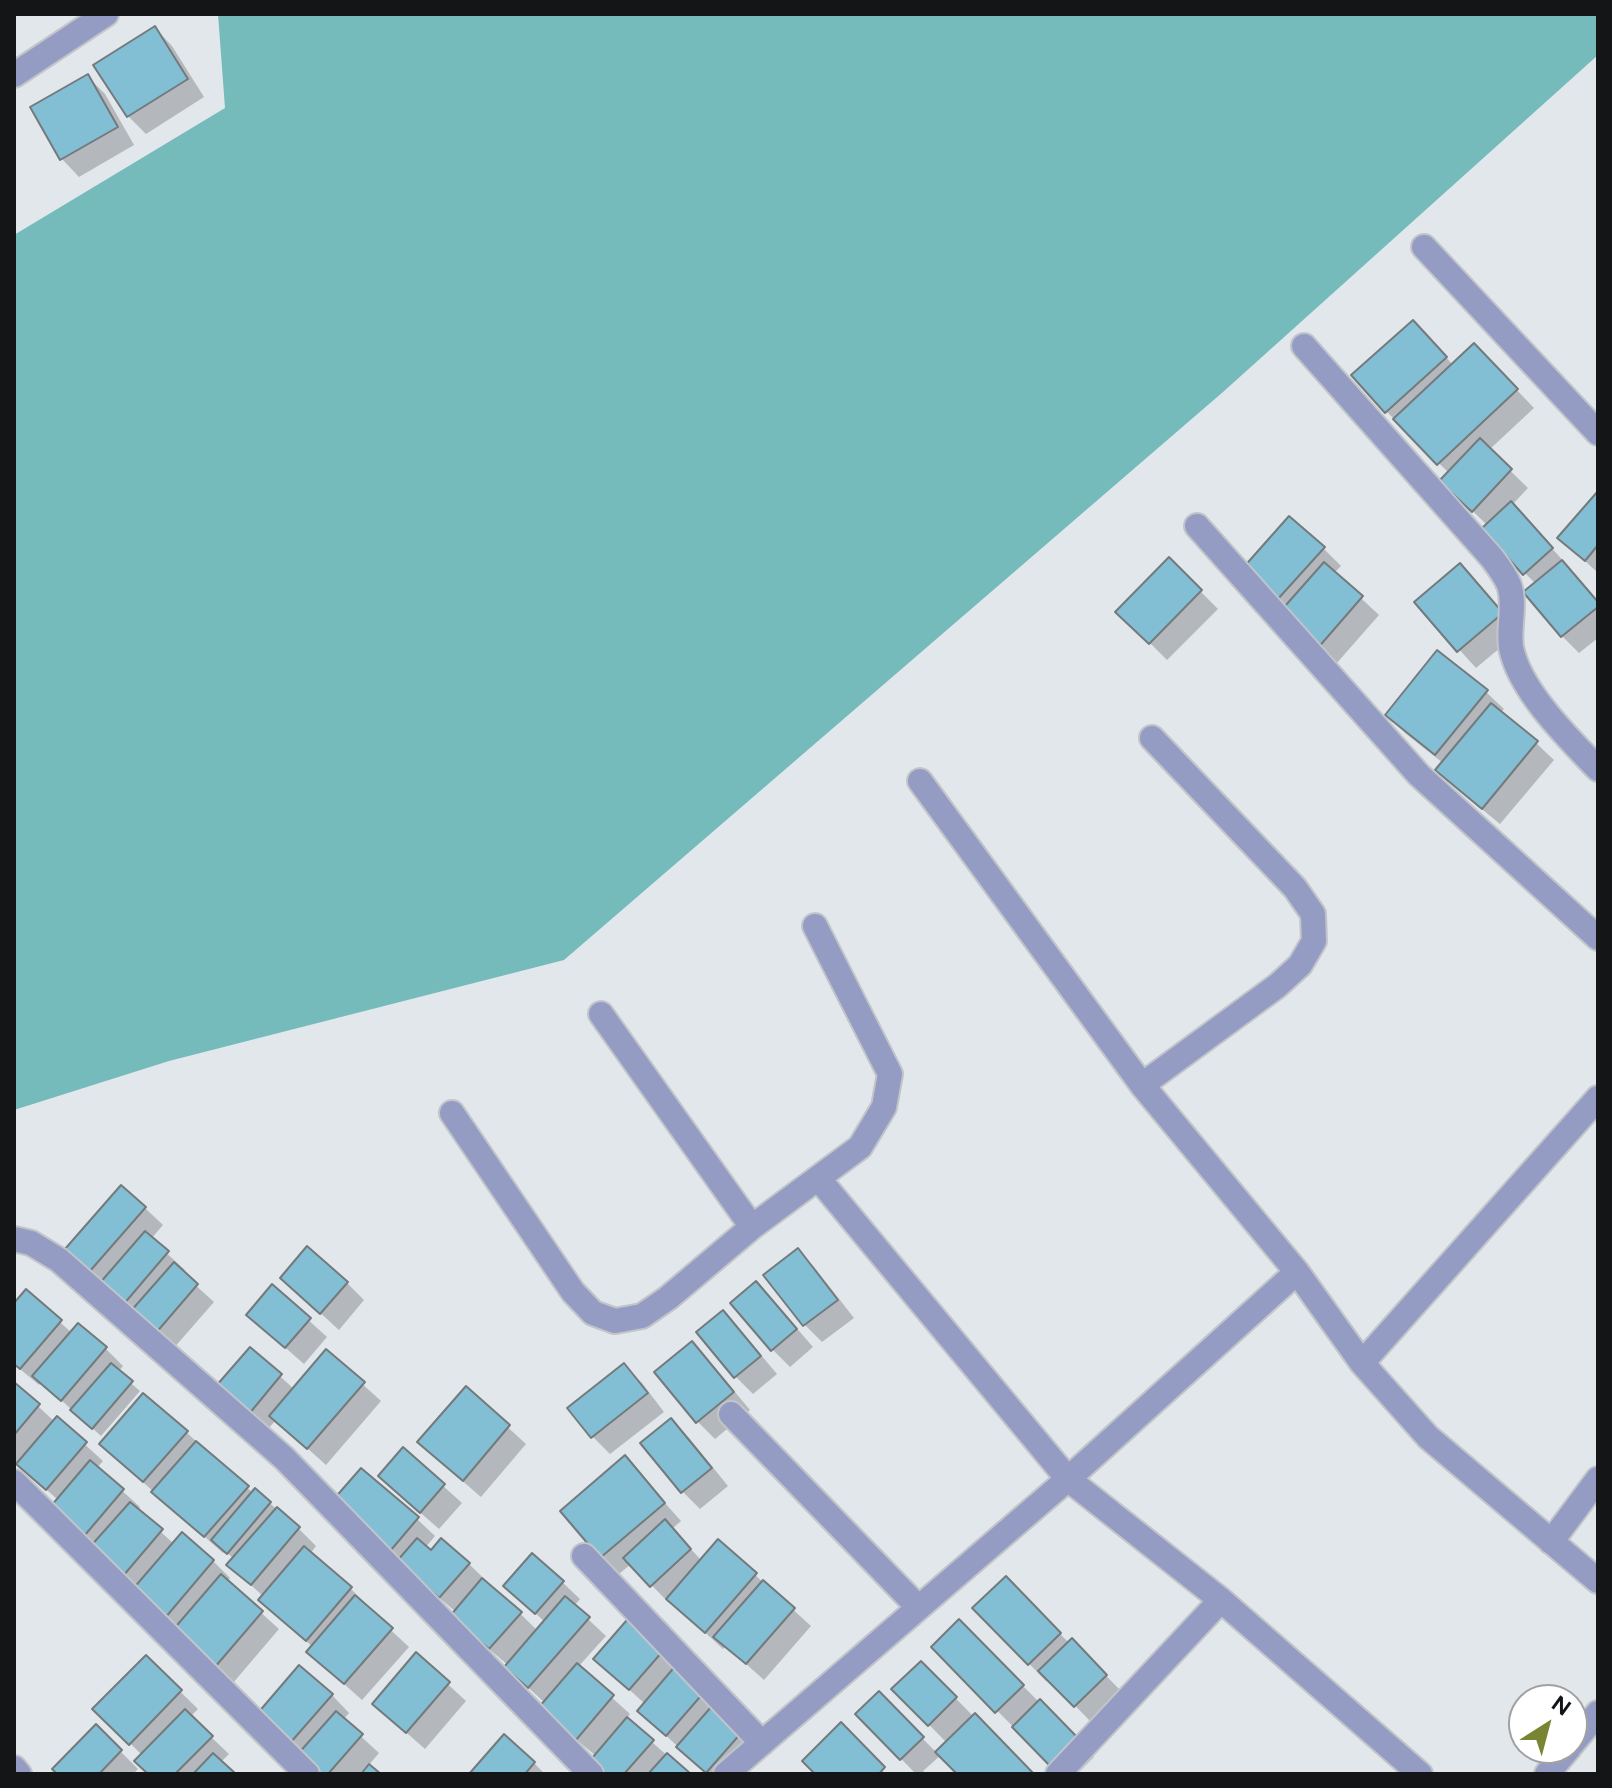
<!DOCTYPE html>
<style>
body{margin:0}
#map{position:relative;width:1612px;height:1788px;overflow:hidden;background:#e2e7ec;font-family:Figtree,sans-serif}
canvas{display:block}
.frame{position:absolute;inset:0;border:16px solid #131517;pointer-events:none}
.north{position:absolute;left:1508px;top:1684px;width:80px;height:80px;box-sizing:border-box;background:#fff;border:2px solid #a1a1a2;border-radius:50%;rotate:36deg;font-size:22px;font-weight:700;line-height:32px;text-align:center;color:#131517}
.north::after{content:'';display:block;margin:auto;width:28px;height:36px;background:#798532;clip-path:polygon(50% 0,100% 100%,50% 72%,0 100%)}
</style>
<div id="map">
<canvas width="1612" height="1788"></canvas>
<div class="frame"></div>
<div class="north">N</div>
</div>
<script>
const g = document.querySelector('canvas').getContext('2d');
g.lineJoin = 'round';
function paint(path, color) { g.fillStyle = color; g.fill(path, 'evenodd'); }
function strokePath(path, color, width, dash) { g.strokeStyle = color; g.lineWidth = width; g.lineCap = dash ? 'butt' : 'round'; g.setLineDash(dash || []); g.stroke(path); }
const water = new Path2D(`
 M 218,14 L 1598,14 L 1598,55 L 1223,392 L 564,960 L 169,1061 L 14,1110 L 14,235 L 225,108 Z`);
const shadow = new Path2D(`
 M 155,28 L 172,46 L 204,97 L 146,134 L 128,116 L 96,66 Z
 M 88,77 L 105,94 L 134,145 L 79,177 L 62,159 Z
 M 1430,340 L 1453,365 L 1491,363 L 1534,408 L 1489,450 L 1528,488 L 1512,505 L 1569,567 L 1568,568 L 1598,602 L 1598,638 L 1579,653 L 1562,636 L 1536,584 L 1525,573 L 1487,525 L 1442,481 L 1449,473 L 1386,411 Z
 M 1598,494 L 1598,573 L 1560,538 Z
 M 1323,548 L 1341,566 L 1334,573 L 1379,615 L 1336,664 L 1262,586 Z
 M 1169,560 L 1218,609 L 1167,660 L 1118,611 Z
 M 1460,566 L 1519,632 L 1476,668 L 1417,603 Z
 M 1486,692 L 1504,709 L 1500,713 L 1536,743 L 1554,760 L 1500,824 L 1455,787 L 1438,769 L 1443,763 L 1405,733 L 1388,715 Z
 M 145,1208 L 163,1225 L 151,1239 L 185,1270 L 182,1273 L 214,1302 L 173,1349 L 68,1249 Z
 M 798,1251 L 815,1268 L 854,1318 L 822,1342 L 805,1325 L 766,1275 Z
 M 282,1278 L 347,1283 L 364,1300 L 339,1330 Z
 M 272,1287 L 327,1337 L 304,1364 L 248,1315 Z
 M 26,1292 L 72,1333 L 79,1325 L 106,1349 L 123,1366 L 118,1372 L 140,1391 L 101,1436 L 41,1382 L 39,1385 L 14,1364 L 14,1306 Z
 M 773,1301 L 813,1347 L 790,1367 L 772,1349 Z
 M 723,1313 L 740,1330 L 777,1374 L 753,1394 L 736,1377 L 699,1332 Z
 M 691,1343 L 709,1361 L 750,1410 L 715,1439 L 697,1421 Z
 M 250,1349 L 294,1389 L 327,1352 L 381,1401 L 326,1465 L 276,1420 L 267,1430 L 236,1404 Z
 M 624,1365 L 642,1383 L 664,1412 L 610,1454 L 593,1437 L 570,1409 Z
 M 14,1384 L 55,1422 L 57,1419 L 103,1461 L 97,1468 L 140,1507 L 138,1511 L 174,1544 L 213,1561 L 230,1578 L 227,1582 L 279,1629 L 233,1683 L 192,1648 L 135,1590 L 96,1544 L 71,1523 L 58,1500 L 14,1460 Z
 M 466,1389 L 526,1444 L 481,1497 L 437,1459 Z
 M 671,1421 L 689,1438 L 728,1486 L 700,1509 L 683,1492 L 643,1443 Z
 M 186,1432 L 253,1493 L 256,1491 L 299,1529 L 316,1546 L 310,1554 L 351,1589 L 368,1606 L 367,1608 L 409,1647 L 362,1700 L 308,1652 L 313,1647 L 278,1617 L 264,1597 L 229,1565 L 234,1559 L 225,1551 L 223,1553 L 119,1461 Z
 M 403,1450 L 462,1503 L 439,1529 L 398,1493 Z
 M 625,1458 L 681,1521 L 672,1529 L 702,1561 L 719,1542 L 811,1626 L 764,1680 L 726,1646 L 723,1649 L 671,1601 L 669,1603 L 631,1564 L 619,1574 L 601,1557 Z
 M 353,1518 L 417,1519 L 435,1536 L 425,1548 L 431,1553 L 469,1564 L 538,1631 L 545,1622 L 524,1603 L 562,1582 L 580,1599 L 574,1606 L 606,1636 L 578,1667 L 630,1714 L 626,1719 L 688,1774 L 600,1774 L 596,1756 L 559,1725 L 545,1703 L 506,1667 L 508,1665 L 470,1633 L 456,1612 L 417,1579 L 401,1559 Z
 M 1006,1579 L 1069,1643 L 1072,1641 L 1123,1693 L 1092,1723 L 1049,1679 L 1046,1681 L 975,1608 Z
 M 634,1616 L 758,1750 L 738,1774 L 708,1774 L 639,1711 L 645,1704 L 596,1659 Z
 M 959,1622 L 1094,1757 L 1077,1774 L 1060,1774 L 934,1647 Z
 M 416,1655 L 466,1701 L 425,1749 L 374,1704 Z
 M 146,1658 L 198,1709 L 190,1717 L 229,1754 L 221,1762 L 233,1774 L 150,1774 L 142,1755 L 95,1709 Z
 M 921,1663 L 974,1717 L 1032,1774 L 960,1774 L 941,1755 L 923,1771 L 926,1774 L 916,1774 L 857,1714 L 878,1694 L 937,1753 L 947,1743 L 894,1689 Z
 M 332,1695 L 349,1713 L 343,1720 L 379,1753 L 368,1766 L 378,1774 L 319,1774 L 303,1752 L 277,1731 Z
 M 96,1727 L 138,1769 L 133,1774 L 59,1774 Z
 M 534,1763 L 545,1774 L 472,1774 Z`);
const building = new Path2D(`
 M 155,26 L 188,79 L 127,117 L 93,65 Z
 M 88,74 L 118,127 L 60,160 L 30,107 Z
 M 1413,320 L 1447,357 L 1385,413 L 1351,375 Z
 M 1474,343 L 1518,389 L 1437,465 L 1393,419 Z
 M 1480,438 L 1512,469 L 1472,512 L 1439,481 Z
 M 1598,491 L 1598,545 L 1585,561 L 1557,538 Z
 M 1511,501 L 1553,548 L 1523,575 L 1482,528 Z
 M 1289,516 L 1325,547 L 1277,600 L 1242,569 Z
 M 1169,557 L 1202,590 L 1149,644 L 1115,612 Z
 M 1562,560 L 1598,602 L 1598,607 L 1561,637 L 1523,592 Z
 M 1324,562 L 1363,596 L 1317,649 L 1278,614 Z
 M 1460,563 L 1503,613 L 1457,652 L 1414,602 Z
 M 1437,650 L 1488,690 L 1435,755 L 1385,715 Z
 M 1491,703 L 1538,741 L 1482,809 L 1435,770 Z
 M 121,1185 L 146,1207 L 90,1271 L 65,1249 Z
 M 145,1231 L 169,1251 L 123,1305 L 99,1284 Z
 M 307,1246 L 348,1282 L 320,1314 L 280,1278 Z
 M 798,1248 L 838,1300 L 803,1326 L 763,1275 Z
 M 174,1262 L 198,1284 L 155,1334 L 130,1312 Z
 M 756,1281 L 797,1329 L 771,1351 L 730,1303 Z
 M 272,1284 L 311,1318 L 285,1348 L 246,1315 Z
 M 26,1289 L 62,1320 L 20,1369 L 14,1364 L 14,1303 Z
 M 723,1310 L 761,1356 L 734,1378 L 696,1332 Z
 M 78,1323 L 107,1347 L 61,1401 L 32,1376 Z
 M 692,1341 L 734,1392 L 696,1423 L 654,1372 Z
 M 250,1347 L 282,1374 L 249,1414 L 216,1386 Z
 M 326,1349 L 365,1382 L 307,1449 L 269,1416 Z
 M 111,1363 L 133,1381 L 92,1429 L 70,1410 Z
 M 624,1363 L 648,1393 L 591,1438 L 567,1408 Z
 M 14,1382 L 40,1404 L 14,1435 Z
 M 466,1386 L 510,1425 L 463,1481 L 417,1442 Z
 M 143,1393 L 188,1431 L 143,1482 L 99,1444 Z
 M 57,1416 L 87,1442 L 46,1490 L 16,1464 Z
 M 671,1418 L 712,1468 L 681,1493 L 640,1443 Z
 M 196,1441 L 249,1486 L 204,1537 L 151,1492 Z
 M 403,1447 L 445,1484 L 420,1513 L 378,1476 Z
 M 625,1455 L 665,1503 L 600,1558 L 560,1511 Z
 M 90,1460 L 124,1489 L 85,1535 L 51,1506 Z
 M 361,1468 L 419,1517 L 391,1550 L 333,1500 Z
 M 255,1488 L 271,1502 L 227,1554 L 211,1540 Z
 M 130,1502 L 163,1529 L 123,1576 L 89,1548 Z
 M 277,1507 L 300,1527 L 251,1585 L 226,1565 Z
 M 665,1519 L 691,1549 L 650,1587 L 623,1558 Z
 M 182,1532 L 214,1560 L 165,1618 L 132,1590 Z
 M 417,1538 L 431,1550 L 441,1538 L 470,1563 L 439,1598 L 397,1561 Z
 M 718,1539 L 757,1573 L 705,1633 L 666,1599 Z
 M 304,1546 L 352,1587 L 306,1641 L 258,1600 Z
 M 532,1553 L 564,1581 L 535,1614 L 503,1586 Z
 M 221,1574 L 263,1611 L 215,1667 L 172,1631 Z
 M 1006,1576 L 1061,1633 L 1028,1665 L 972,1608 Z
 M 482,1578 L 522,1612 L 489,1649 L 450,1616 Z
 M 763,1580 L 795,1608 L 746,1664 L 713,1637 Z
 M 355,1595 L 393,1628 L 344,1684 L 306,1652 Z
 M 565,1596 L 590,1617 L 528,1688 L 504,1667 Z
 M 633,1613 L 669,1644 L 629,1690 L 593,1659 Z
 M 959,1619 L 1024,1685 L 995,1713 L 931,1647 Z
 M 1072,1638 L 1107,1675 L 1074,1707 L 1038,1671 Z
 M 416,1652 L 450,1682 L 406,1733 L 372,1704 Z
 M 146,1655 L 182,1690 L 129,1745 L 92,1709 Z
 M 921,1661 L 957,1697 L 928,1726 L 891,1689 Z
 M 577,1663 L 614,1695 L 576,1740 L 539,1707 Z
 M 677,1664 L 706,1690 L 666,1736 L 637,1711 Z
 M 299,1665 L 333,1694 L 291,1742 L 257,1714 Z
 M 879,1691 L 924,1737 L 900,1760 L 855,1714 Z
 M 1040,1699 L 1078,1738 L 1050,1766 L 1012,1727 Z
 M 712,1706 L 742,1732 L 706,1773 L 676,1747 Z
 M 185,1709 L 213,1736 L 175,1774 L 148,1774 L 134,1761 Z
 M 336,1711 L 363,1734 L 328,1774 L 319,1774 L 297,1755 Z
 M 975,1713 L 1034,1774 L 957,1774 L 935,1752 Z
 M 627,1717 L 654,1740 L 624,1774 L 599,1774 L 587,1764 Z
 M 841,1722 L 885,1767 L 879,1774 L 815,1774 L 802,1761 Z
 M 96,1724 L 122,1750 L 99,1774 L 57,1774 L 52,1769 Z
 M 504,1734 L 535,1762 L 525,1774 L 469,1774 Z
 M 213,1753 L 236,1774 L 193,1774 Z
 M 667,1753 L 691,1774 L 648,1774 Z
 M 369,1764 L 381,1774 L 361,1774 Z`);
const street = new Path2D(`
 M 14,75 L 106,14
 M 1424,247 L 1598,433
 M 1304,346 L 1492,558 C 1498,566 1505,575 1509,585 C 1516,604 1508,627 1511,647 C 1519,690 1568,738 1598,769
 M 1197,526 L 1419,775 L 1598,938
 M 920,781 L 1142,1085 L 1297,1272
 M 815,926 L 890,1074 L 884,1107 L 860,1147 L 818,1178 L 1068,1479 L 1297,1272 L 1362,1363 L 1598,1098
 M 601,1014 L 752,1227
 M 1142,1085 L 1277,986 L 1300,965 L 1314,941 L 1313,914 L 1295,888 L 1152,738
 M 452,1113 L 573,1292 L 593,1313 L 615,1321 L 642,1316 L 668,1298 L 752,1227 L 818,1178
 M 14,1239 L 31,1243 L 59,1260 L 284,1458 L 591,1774
 M 1362,1363 L 1428,1437 L 1598,1581
 M 731,1414 L 918,1607
 M 14,1482 L 307,1774
 M 1551,1542 L 1598,1479
 M 584,1556 L 762,1743
 M 1572,1744 L 1598,1713
 M 14,1768 L 19,1774
 M 726,1774 L 1068,1479 L 1221,1600 L 1420,1774
 M 1058,1774 L 1221,1600
 M 1547,1774 L 1569,1748`);
paint(water, '#76bbbb');
paint(shadow, '#0003');
paint(building, '#82bed4');
strokePath(building, '#747a7c', 2);
strokePath(street, '#c1c5ca', 28);
strokePath(street, '#959cc4', 24);
</script>
